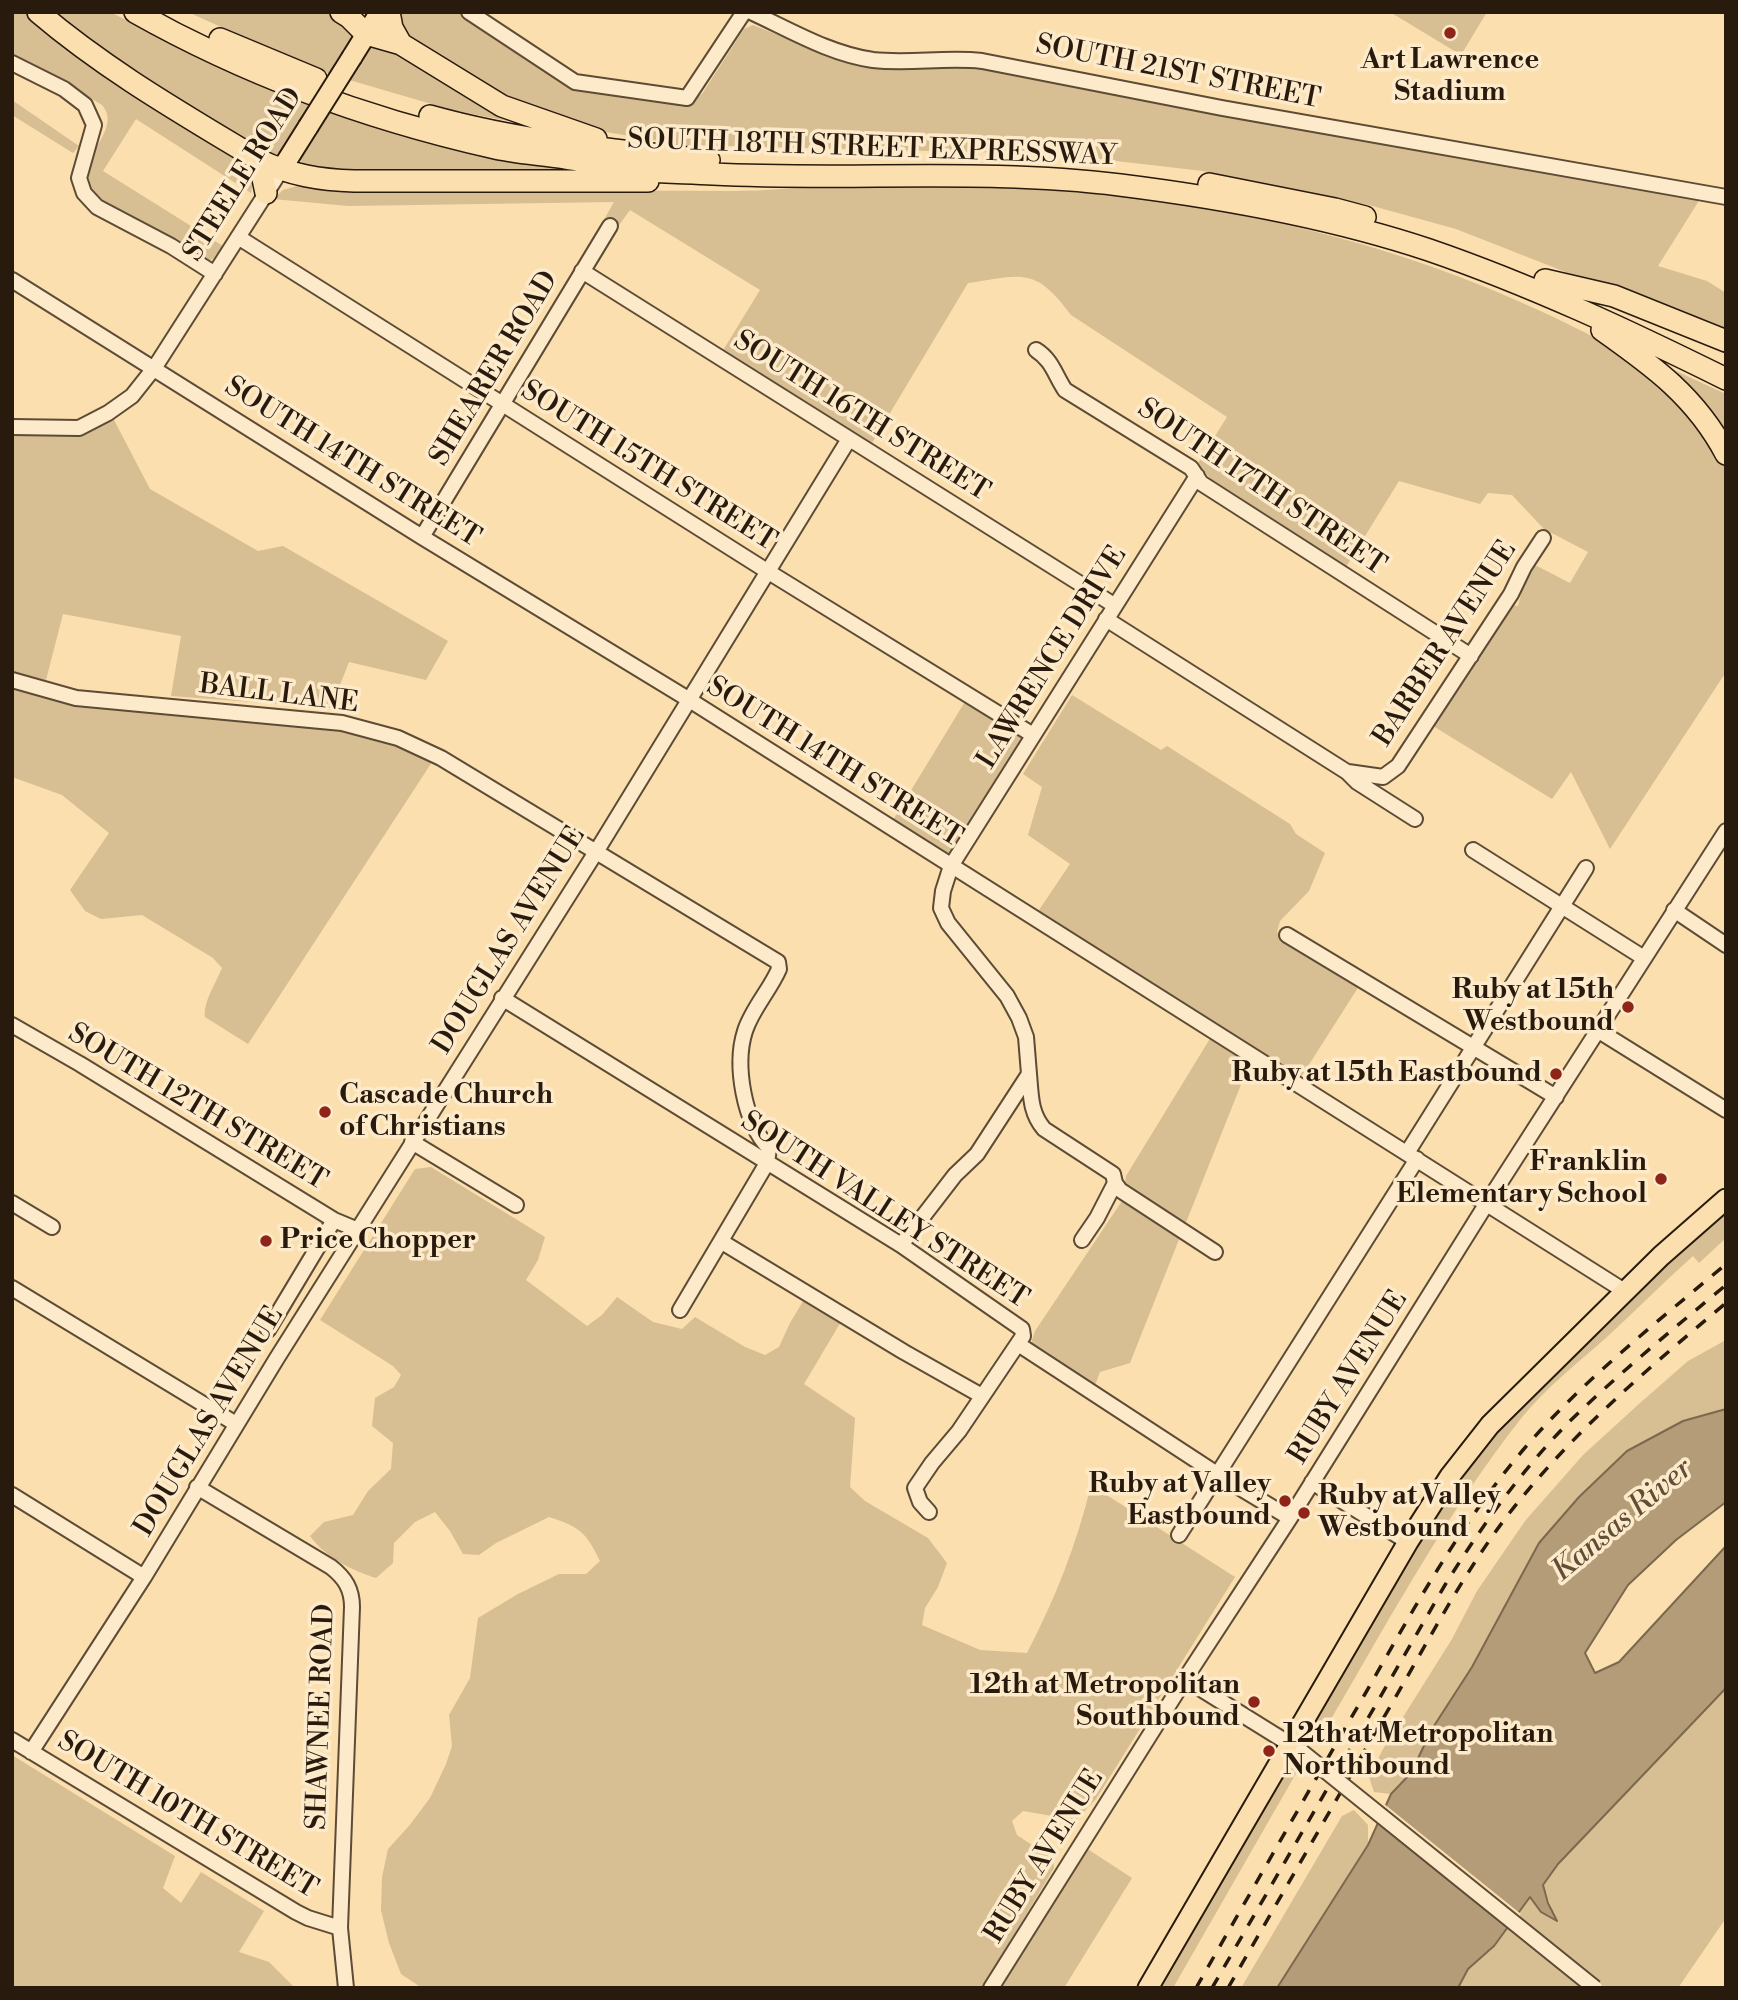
<!DOCTYPE html>
<style>
body{margin:0}
#map{position:relative;width:1738px;height:2000px;overflow:hidden;background:#fbdfae;font-family:"Libre Bodoni",serif}
canvas{display:block}
.frame{position:absolute;inset:0;border:14px solid #281a0d;pointer-events:none}
</style>
<div id="map">
<canvas width="1738" height="2000"></canvas>
<div class="frame"></div>
</div>
<script>
const g = document.querySelector('canvas').getContext('2d');
g.lineJoin = 'round';
function paint(path, color) { g.fillStyle = color; g.fill(path, 'evenodd'); }
function strokePath(path, color, width, dash) { g.strokeStyle = color; g.lineWidth = width; g.lineCap = dash ? 'butt' : 'round'; g.setLineDash(dash || []); g.stroke(path); }
function drawText(font, color, halo, rows, align = 'center') {
  g.font = font + ' "Libre Bodoni",serif'; g.lineWidth = 7; g.setLineDash([]); g.textBaseline = 'middle'; g.strokeStyle = halo; g.fillStyle = color; for (const [text, x, y, turn = 0] of rows) {
    g.save(); g.translate(x, y); g.rotate((+turn || 0) * Math.PI / 180); g.textAlign = isNaN(turn) ? turn : align; if (halo) g.strokeText(text, 0, 0); g.fillText(text, 0, 0); g.restore();
  }
}
const green = new Path2D(`
 M 12,12 L 29,12 L 241,159 C 252,170 255,179 251,193 L 136,119 L 103,171 L 223,246 L 214,258 L 209,261 L 199,258 C 174,244 107,214 92,194 C 69,161 125,131 102,105 L 28,61 L 12,56 Z
 M 45,12 L 110,12 L 232,73 L 312,104 L 281,152 C 266,160 251,147 238,141 Z
 M 188,12 L 329,12 L 350,28 L 352,36 L 347,46 L 330,74 L 278,53 Z
 M 393,12 L 463,12 L 564,80 L 688,102 L 702,94 L 744,29 L 753,25 L 844,61 L 870,67 L 975,66 L 1700,199 L 1658,266 L 1707,281 L 1726,293 L 1726,335 L 1456,229 L 1369,205 L 1203,171 L 1055,154 L 684,145 L 600,131 L 513,101 L 407,37 Z
 M 1390,12 L 1487,12 L 1461,55 Z
 M 373,45 L 398,49 L 533,126 L 452,110 L 346,79 L 368,47 Z
 M 12,100 L 79,146 L 73,153 L 12,115 Z
 M 326,110 C 415,136 503,161 595,174 L 356,177 L 303,166 L 300,158 Z
 M 304,184 C 448,188 591,191 735,191 C 765,191 795,187 825,187 C 903,185 982,185 1059,191 C 1228,203 1394,242 1547,314 C 1587,333 1630,354 1663,384 C 1684,403 1712,444 1726,469 L 1726,672 L 1610,849 L 1571,772 L 1552,799 L 1433,726 L 1513,605 L 1518,606 L 1524,581 L 1535,565 L 1570,583 L 1588,552 L 1544,529 L 1512,495 L 1488,493 L 1480,504 L 1399,481 L 1346,567 L 1217,485 L 1197,465 L 1227,417 L 1071,315 C 1035,266 1022,275 968,283 L 872,443 L 722,352 L 760,290 L 630,210 L 619,225 L 605,218 L 614,202 L 348,206 L 273,199 L 283,190 Z
 M 1663,365 L 1726,394 L 1726,444 Z
 M 113,418 L 150,489 L 258,551 L 283,546 L 448,641 L 426,680 L 349,662 L 331,708 L 171,696 L 181,636 L 63,614 L 46,680 L 12,673 L 12,432 L 89,429 Z
 M 12,682 L 337,726 L 402,743 L 434,759 L 248,1044 L 205,1017 C 203,1002 216,983 222,968 L 213,958 L 142,915 L 101,919 L 85,911 L 70,890 L 109,833 L 62,795 L 12,777 Z
 M 1072,695 L 1161,750 L 1167,746 L 1290,824 L 1296,834 L 1325,853 L 1309,891 L 1280,921 L 1277,932 L 1361,983 L 1301,1077 L 1037,913 L 1070,864 L 1028,835 L 1042,787 L 1023,774 Z
 M 966,700 L 1022,736 L 1022,740 L 953,852 L 945,854 L 893,820 Z
 M 1211,1037 L 1250,1062 L 1185,1225 L 1125,1183 L 1126,1176 Z
 M 431,1167 L 545,1237 L 538,1260 L 526,1280 L 587,1326 L 602,1315 L 617,1297 L 653,1322 L 682,1329 L 695,1317 L 745,1347 L 765,1355 L 779,1347 L 790,1323 L 805,1298 L 842,1320 L 804,1384 L 855,1418 L 850,1487 L 865,1501 L 928,1538 L 947,1563 L 938,1587 L 925,1608 L 922,1625 L 980,1650 L 1027,1653 C 1055,1599 1077,1544 1091,1485 L 1235,1577 L 1096,1799 L 1076,1820 L 1023,1811 L 1012,1821 L 1017,1835 L 1053,1859 L 1054,1868 L 982,1988 L 422,1988 L 401,1974 L 389,1943 L 381,1910 L 382,1877 L 388,1849 L 409,1826 L 430,1798 L 446,1764 L 452,1746 L 449,1715 L 470,1678 L 478,1618 L 518,1594 L 559,1574 L 586,1574 L 600,1561 C 586,1532 580,1527 549,1517 L 496,1543 L 479,1555 L 463,1554 L 450,1531 L 435,1512 L 415,1522 L 394,1543 L 393,1563 L 376,1578 C 351,1570 325,1557 310,1536 L 324,1522 L 353,1515 L 368,1491 L 391,1469 L 393,1443 L 372,1426 L 375,1398 L 394,1387 L 401,1375 L 393,1366 L 320,1320 L 415,1169 Z
 M 1124,1198 L 1180,1237 L 1130,1363 L 1100,1372 L 1094,1388 L 1031,1343 L 1035,1331 Z
 M 1726,1210 L 1726,1238 L 1699,1263 L 1693,1256 C 1664,1282 1636,1310 1608,1336 C 1579,1362 1548,1386 1523,1416 C 1443,1517 1382,1633 1317,1743 L 1309,1732 L 1327,1696 L 1452,1487 L 1490,1434 L 1591,1331 Z
 M 1726,1340 L 1726,1409 L 1683,1421 L 1579,1497 L 1539,1543 L 1472,1667 L 1432,1729 L 1411,1773 L 1391,1794 L 1374,1792 L 1369,1777 L 1383,1749 L 1452,1639 L 1477,1591 L 1525,1521 L 1583,1455 L 1640,1403 L 1688,1361 Z
 M 1726,1688 L 1726,1918 L 1678,1988 L 1458,1988 L 1468,1969 L 1490,1951 L 1530,1896 L 1541,1912 L 1556,1920 L 1543,1885 L 1558,1864 Z
 M 12,1755 L 175,1856 L 163,1888 L 181,1903 L 201,1872 L 264,1911 L 239,1952 L 269,1962 L 295,1988 L 12,1988 Z
 M 1294,1764 L 1298,1770 L 1173,1988 L 1158,1988 L 1287,1767 Z
 M 1354,1810 L 1368,1825 L 1368,1845 L 1277,1988 L 1241,1988 L 1342,1816 Z
 M 1086,1848 L 1132,1878 L 1064,1988 L 999,1988 Z`);
const water = new Path2D(`
 M 1726,1409 L 1726,1502 L 1676,1540 L 1628,1585 L 1585,1653 L 1595,1673 L 1619,1662 L 1726,1546 L 1726,1688 L 1558,1864 L 1543,1885 L 1548,1903 L 1557,1921 L 1541,1912 L 1530,1897 L 1494,1946 L 1468,1969 L 1458,1988 L 1277,1988 L 1368,1845 L 1391,1794 L 1411,1773 L 1432,1729 L 1472,1667 L 1539,1543 L 1579,1497 L 1627,1451 L 1683,1421 Z`);
const pier = new Path2D(`
 M 1383,1803 L 1521,1914 L 1510,1930 L 1375,1821 Z`);
const minor = new Path2D(`
 M 469,12 L 575,82 L 687,98 L 744,12
 M 751,12 C 790,30 830,54 873,60 C 909,64 946,57 982,61 L 1222,108 L 1726,197
 M 12,63 L 64,89 L 85,105 L 94,125 L 79,178 L 84,193 L 97,207 L 171,246 L 215,274
 M 238,237 L 767,571 L 1033,735
 M 582,271 L 1114,605
 M 12,280 L 422,537 L 688,699 L 1626,1292
 M 1036,350 C 1052,360 1055,375 1065,390 L 1191,468 L 1201,483 L 1471,656
 M 12,427 L 79,428 L 108,413 L 132,396 L 155,367 L 281,170
 M 422,537 L 610,226
 M 1106,619 L 1347,772 L 1357,782 L 1415,819
 M 12,680 L 76,698 L 342,723 L 398,738 L 441,758 L 778,962 L 779,969 C 770,990 752,1009 745,1031 C 734,1065 744,1123 769,1148 L 767,1163 L 680,1310
 M 1348,772 L 1383,777 L 1398,766 L 1511,594 L 1524,567 L 1543,538
 M 1473,850 L 1644,958
 M 1674,910 L 1726,945
 M 1287,935 L 1556,1097
 M 502,998 L 901,1245 L 1022,1329 L 1023,1336 L 959,1431 L 932,1463 L 915,1488 L 920,1502 L 929,1512
 M 12,1025 L 80,1064 L 334,1220 L 358,1230
 M 1599,1031 L 1726,1110
 M 1029,1074 C 1031,1095 1030,1113 1044,1129 L 1113,1174 L 1115,1183 L 1120,1190 L 1215,1252
 M 412,1142 L 516,1205
 M 1407,1153 L 1586,868
 M 12,1203 L 52,1227
 M 1082,1240 L 1097,1218 L 1115,1183
 M 722,1242 L 904,1352 L 982,1396
 M 901,1245 L 955,1175 L 977,1154 L 1029,1074 L 1026,1037 L 1019,1018 L 1007,996 L 948,923 L 941,908 L 943,891 L 951,866 L 1197,476
 M 12,1288 L 236,1424
 M 268,1330 L 334,1220
 M 1018,1344 L 1217,1474 L 1290,1518
 M 1312,1482 L 1408,1542
 M 197,1487 L 331,1567 C 345,1578 352,1589 352,1607 L 340,1928 L 346,1988
 M 12,1495 L 144,1577
 M 1179,1535 L 1417,1159
 M 1185,1679 L 1296,1748
 M 12,1740 L 296,1912 L 308,1918 L 340,1928
 M 31,1752 L 144,1577 L 277,1358 L 596,852 L 849,439
 M 991,1988 L 1185,1679 L 1290,1518 L 1487,1203 L 1726,831`);
const major = new Path2D(`
 M 352,57 L 380,12
 M 281,170 L 308,127
 M 1148,1988 L 1408,1542 L 1450,1476 L 1490,1425 L 1661,1256 L 1726,1199`);
const highway = new Path2D(`
 M 38,12 C 106,70 183,114 259,160 C 290,175 320,180 354,181 L 648,181
 M 135,12 C 245,74 368,119 491,147 C 515,153 541,154 565,158 C 582,160 598,165 614,167 C 646,173 681,172 713,174 C 849,181 986,168 1120,185 C 1224,198 1330,217 1429,250 C 1531,285 1629,331 1726,379
 M 341,12 L 349,17 L 366,34 L 401,44 L 502,106 L 596,139
 M 389,12 L 392,28 L 401,44
 M 220,39 L 316,79
 M 430,116 C 523,142 613,150 709,160
 M 259,160 L 266,193
 M 1209,184 L 1335,209 L 1365,217
 M 1545,280 L 1614,296 L 1726,341
 M 1602,330 C 1653,366 1696,397 1726,454`);
const rail = new Path2D(`
 M 1196,1988 C 1252,1890 1308,1792 1365,1694 C 1413,1610 1460,1524 1523,1450 C 1583,1380 1656,1323 1726,1264
 M 1212,1988 L 1445,1585 C 1481,1527 1521,1471 1568,1423 C 1618,1374 1672,1330 1726,1285
 M 1228,1988 C 1284,1891 1339,1795 1395,1698 C 1434,1631 1470,1561 1519,1501 C 1580,1426 1652,1365 1726,1303`);
const minorBridge = new Path2D(`
 M 1302,1752 L 1595,1988`);
const majorBridge = new Path2D(`
 M 308,127 L 352,57`);
const markers = [
 [1450,33,7,"#8f2418"],
 [1628,1007,7,"#8f2418"],
 [1556,1074,7,"#8f2418"],
 [325,1112,7,"#8f2418"],
 [1661,1179,7,"#8f2418"],
 [266,1241,7,"#8f2418"],
 [1285,1501,7,"#8f2418"],
 [1304,1513,7,"#8f2418"],
 [1254,1702,7,"#8f2418"],
 [1269,1751,7,"#8f2418"]
];
const poiNames = [
 ["Art Lawrence",1450,61,"center"],
 ["Stadium",1450,93,"center"],
 ["Ruby at 15th",1614,991],
 ["Westbound",1614,1023],
 ["Ruby at 15th Eastbound",1542,1074],
 ["Cascade Church",339,1096,"left"],
 ["of Christians",339,1128,"left"],
 ["Franklin",1647,1163],
 ["Elementary School",1647,1195],
 ["Price Chopper",280,1241,"left"],
 ["Ruby at Valley",1271,1485],
 ["Eastbound",1271,1517],
 ["Ruby at Valley",1318,1497,"left"],
 ["Westbound",1318,1529,"left"],
 ["12th at Metropolitan",1240,1686],
 ["Southbound",1240,1718],
 ["12th at Metropolitan",1283,1735,"left"],
 ["Northbound",1283,1767,"left"]
];
const streetNames = [
 ["SOUTH 21ST STREET",1178,73,11],
 ["SOUTH 18TH STREET EXPRESSWAY",872,149,2],
 ["STEELE ROAD",244,175,-58],
 ["SHEARER ROAD",495,369,-59],
 ["SOUTH 16TH STREET",861,417,32],
 ["SOUTH 14TH STREET",352,463,32],
 ["SOUTH 15TH STREET",648,467,32],
 ["SOUTH 17TH STREET",1261,488,34],
 ["BARBER AVENUE",1446,644,-57],
 ["LAWRENCE DRIVE",1053,658,-58],
 ["BALL LANE",279,695,7],
 ["SOUTH 14TH STREET",834,763,32],
 ["DOUGLAS AVENUE",510,941,-58],
 ["SOUTH 12TH STREET",197,1108,31],
 ["SOUTH VALLEY STREET",884,1211,33],
 ["RUBY AVENUE",1349,1378,-58],
 ["DOUGLAS AVENUE",210,1422,-59],
 ["SHAWNEE ROAD",322,1717,-88],
 ["SOUTH 10TH STREET",187,1816,31],
 ["RUBY AVENUE",1045,1857,-58]
];
const waterNames = [
 ["Kansas River",1623,1521,-40]
];
paint(green, '#d7be93');
paint(water, '#b39c77');
strokePath(water, '#7b684d', 2);
paint(pier, '#fbdfae');
strokePath(minor, '#5d4b35', 18);
strokePath(major, '#281a0d', 23);
strokePath(highway, '#281a0d', 24);
strokePath(minor, '#fceaca', 14);
strokePath(major, '#fbdfae', 19);
strokePath(highway, '#fbdfae', 21);
strokePath(rail, '#281a0d', 3.5, [12, 12]);
strokePath(minorBridge, '#5d4b35', 18, []);
strokePath(majorBridge, '#281a0d', 23, []);
strokePath(minorBridge, '#fceaca', 14);
strokePath(majorBridge, '#fbdfae', 19);
for (const [x, y, r, color] of markers) { const dot = new Path2D(); dot.arc(x, y, r, 0, 2 * Math.PI); g.fillStyle = color; g.fill(dot); strokePath(dot, '#fceaca', 2.5); }
drawText('bold 28px', '#281a0d', '#fceaca', poiNames, 'right');
drawText('28px', '#281a0d', '#fceaca', streetNames);
drawText('italic 30px', '#604e37', '#fceaca', waterNames);
</script>
